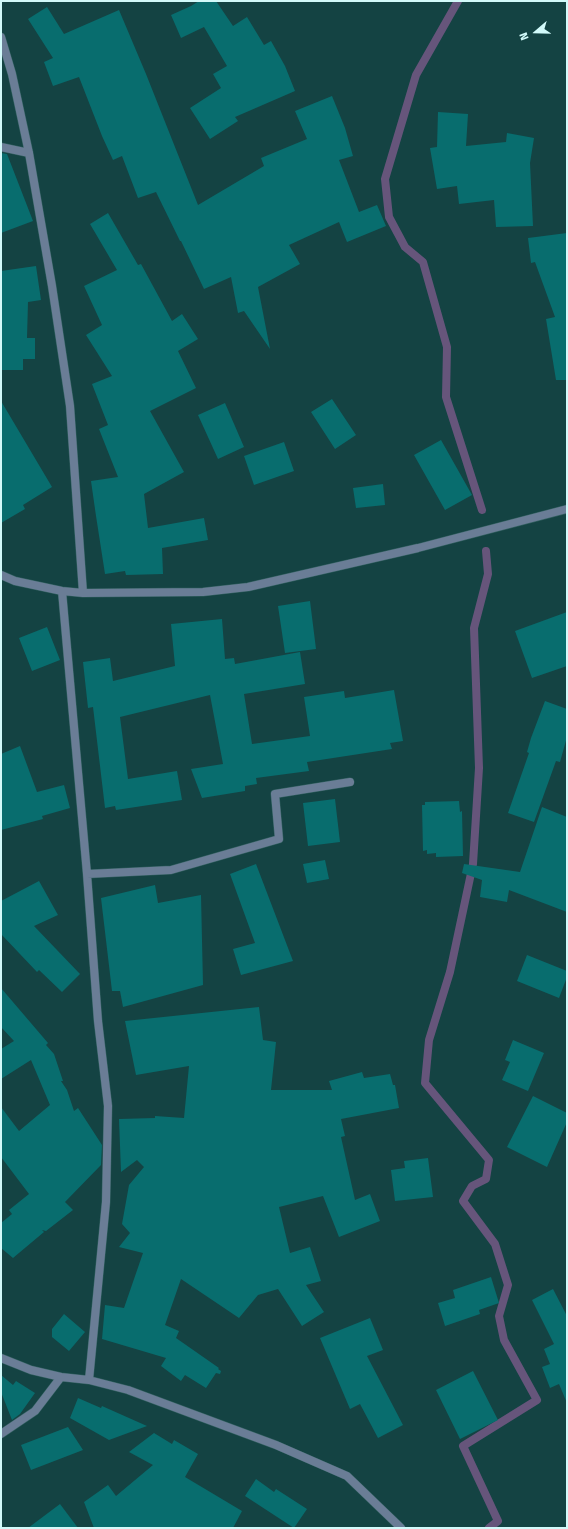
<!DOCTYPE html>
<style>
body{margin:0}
#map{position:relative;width:568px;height:1529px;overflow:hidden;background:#144343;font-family:"Fira Sans",sans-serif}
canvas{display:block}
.frame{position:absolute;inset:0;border:2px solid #d2fafa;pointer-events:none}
.north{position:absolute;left:516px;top:12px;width:40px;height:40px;-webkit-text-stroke:3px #144343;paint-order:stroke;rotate:250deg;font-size:11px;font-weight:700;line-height:16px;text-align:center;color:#d2fafa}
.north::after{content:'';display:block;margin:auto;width:14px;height:18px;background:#d2fafa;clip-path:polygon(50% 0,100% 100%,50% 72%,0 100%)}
</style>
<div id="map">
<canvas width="568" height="1529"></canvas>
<div class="frame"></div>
<div class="north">N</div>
</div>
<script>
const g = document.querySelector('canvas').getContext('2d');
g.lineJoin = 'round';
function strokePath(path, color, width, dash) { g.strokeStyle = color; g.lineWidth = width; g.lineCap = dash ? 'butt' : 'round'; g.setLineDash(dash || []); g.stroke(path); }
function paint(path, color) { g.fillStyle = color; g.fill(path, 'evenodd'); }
const stream = new Path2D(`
 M 458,1 L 416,75 L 385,179 L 389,217 L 405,247 L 423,262 L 447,347 L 446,397 L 482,510
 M 486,551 L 488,574 L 474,628 L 479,768 L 473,864 L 450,972 L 429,1040 L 425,1083 L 489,1160 L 486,1179 L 472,1186 L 463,1201 L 495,1244 L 508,1285 L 499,1316 L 504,1340 L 537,1400 L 463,1446 L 498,1521 L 489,1528`);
const building = new Path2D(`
 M 199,1 L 216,1 L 233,26 L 247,17 L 264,45 L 271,41 L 285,66 L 295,91 L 235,117 L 238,121 L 210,139 L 190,108 L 221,88 L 213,74 L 227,66 L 204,27 L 181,38 L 171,15 L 191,6 Z
 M 47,7 L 64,34 L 119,10 L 146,74 L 198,205 L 264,166 L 261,158 L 307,139 L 295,111 L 332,96 L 345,128 L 353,156 L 339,160 L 359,212 L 377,205 L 386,226 L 347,242 L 339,222 L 289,245 L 300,264 L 258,287 L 270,349 L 244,311 L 238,313 L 231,277 L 204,289 L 181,241 L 180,241 L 156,192 L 138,198 L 122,156 L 113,160 L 102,136 L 79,77 L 53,86 L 44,62 L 53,58 L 28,19 Z
 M 438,112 L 468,114 L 466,146 L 506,142 L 507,133 L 534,138 L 530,163 L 533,226 L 496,227 L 494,200 L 459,204 L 457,186 L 437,189 L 430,148 L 437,147 Z
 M 1,153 L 7,154 L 33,221 L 1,233 Z
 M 108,213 L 138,265 L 141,264 L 172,321 L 182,314 L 198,339 L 178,351 L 196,388 L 150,411 L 184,472 L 144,494 L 148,528 L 204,518 L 208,540 L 162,548 L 163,574 L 126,575 L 125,571 L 105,574 L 96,516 L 91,481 L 118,477 L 99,429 L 108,425 L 92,384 L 112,376 L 86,335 L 102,325 L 84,286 L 117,270 L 90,224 Z
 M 567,233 L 567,380 L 556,380 L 546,319 L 555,317 L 535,262 L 531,263 L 528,238 Z
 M 36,266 L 41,300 L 28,302 L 27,338 L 35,338 L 35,359 L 23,359 L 23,370 L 1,370 L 1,271 Z
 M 332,399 L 356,435 L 335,449 L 311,412 Z
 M 1,401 L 52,487 L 23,505 L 25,509 L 1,523 Z
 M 225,403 L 244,447 L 218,459 L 198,415 Z
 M 441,440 L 472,495 L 445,510 L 414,455 Z
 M 284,442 L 294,471 L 254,485 L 244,456 Z
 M 383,484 L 385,505 L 356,508 L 353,488 Z
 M 310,601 L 316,649 L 285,653 L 278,606 Z
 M 567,612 L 567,666 L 532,678 L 515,631 Z
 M 222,619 L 225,659 L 234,658 L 235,664 L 300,652 L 305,684 L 244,694 L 252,744 L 310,736 L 304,697 L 344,691 L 345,698 L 394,690 L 403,741 L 390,743 L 392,749 L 307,762 L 309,771 L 256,778 L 257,784 L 245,786 L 245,791 L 202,798 L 191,769 L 223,764 L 210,695 L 120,717 L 128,779 L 177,771 L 182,800 L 116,810 L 115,806 L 105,808 L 93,707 L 88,708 L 83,662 L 110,658 L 113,681 L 175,666 L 171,624 Z
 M 47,627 L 60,660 L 32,671 L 19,638 Z
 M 545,701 L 567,709 L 567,737 L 560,762 L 556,761 L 534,822 L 508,813 L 529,753 L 527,752 L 531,738 Z
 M 20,746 L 37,792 L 64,785 L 70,808 L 42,816 L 43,819 L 1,830 L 1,754 Z
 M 335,799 L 340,842 L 308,846 L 303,803 Z
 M 459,801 L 460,812 L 462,811 L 463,856 L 436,857 L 436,853 L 427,854 L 427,850 L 423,851 L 422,805 L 425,805 L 425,802 Z
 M 542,807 L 567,817 L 567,912 L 509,890 L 507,902 L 480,897 L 482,880 L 462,873 L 464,864 L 520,872 Z
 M 325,860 L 329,879 L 307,883 L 303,864 Z
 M 256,864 L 293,961 L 241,975 L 233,949 L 255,943 L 230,874 Z
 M 39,881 L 58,915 L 34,926 L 80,974 L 62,992 L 39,970 L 37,972 L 1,934 L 1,901 Z
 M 155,885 L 158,903 L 201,895 L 203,985 L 123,1007 L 120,991 L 112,991 L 101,898 Z
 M 527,955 L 567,971 L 567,977 L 559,998 L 517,981 Z
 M 1,988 L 48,1043 L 46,1045 L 54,1054 L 63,1081 L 61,1081 L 67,1090 L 74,1111 L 78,1108 L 102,1145 L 101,1165 L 65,1202 L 73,1210 L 46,1231 L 42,1230 L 44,1232 L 13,1258 L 1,1248 L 1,1223 L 12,1214 L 9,1210 L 29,1194 L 1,1157 L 1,1107 L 19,1131 L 50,1105 L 31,1060 L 1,1079 L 1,1049 L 14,1041 L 1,1027 Z
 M 259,1007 L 263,1040 L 276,1042 L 271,1090 L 332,1090 L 329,1081 L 362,1072 L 364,1078 L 390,1074 L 393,1085 L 395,1085 L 399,1108 L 341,1119 L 345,1136 L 341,1137 L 355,1200 L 370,1194 L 380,1221 L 339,1237 L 323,1196 L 279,1207 L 290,1253 L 310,1247 L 321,1281 L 306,1285 L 324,1312 L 302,1326 L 278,1289 L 258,1295 L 239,1318 L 181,1279 L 165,1325 L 179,1331 L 176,1338 L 219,1368 L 218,1369 L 221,1371 L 220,1374 L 216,1373 L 206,1388 L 185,1375 L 181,1381 L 161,1366 L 166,1358 L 102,1339 L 105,1305 L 124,1308 L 143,1253 L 119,1247 L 130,1233 L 122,1224 L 129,1185 L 144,1167 L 137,1160 L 121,1172 L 119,1119 L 155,1118 L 155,1116 L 184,1118 L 189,1066 L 136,1075 L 125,1021 Z
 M 513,1040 L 544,1053 L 528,1091 L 502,1080 L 510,1062 L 505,1060 Z
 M 533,1096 L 567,1113 L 567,1122 L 547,1167 L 507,1147 Z
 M 428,1158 L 433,1197 L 395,1201 L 391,1170 L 405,1168 L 404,1161 Z
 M 491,1277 L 499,1303 L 479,1310 L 480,1314 L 445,1326 L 438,1303 L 455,1298 L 453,1290 Z
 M 553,1289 L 567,1316 L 567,1403 L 559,1384 L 550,1388 L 542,1367 L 550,1364 L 544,1349 L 554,1344 L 532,1300 Z
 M 64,1314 L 85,1332 L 69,1351 L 52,1337 L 52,1329 Z
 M 370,1318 L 383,1350 L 367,1356 L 403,1425 L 378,1438 L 360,1404 L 350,1409 L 320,1338 Z
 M 473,1371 L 498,1420 L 460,1439 L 436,1390 Z
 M 1,1375 L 13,1385 L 16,1381 L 35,1393 L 20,1414 L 12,1420 L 1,1392 Z
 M 78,1398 L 101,1408 L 102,1406 L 147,1426 L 109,1440 L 70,1418 Z
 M 68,1427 L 83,1450 L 31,1470 L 21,1445 Z
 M 154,1433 L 172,1444 L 174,1440 L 198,1454 L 185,1477 L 242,1511 L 233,1528 L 94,1528 L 84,1502 L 108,1485 L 116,1496 L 153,1465 L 129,1452 Z
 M 256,1479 L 274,1492 L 276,1489 L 307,1509 L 294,1528 L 245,1496 Z
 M 60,1504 L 78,1528 L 28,1528 Z`);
const minor = new Path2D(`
 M 1,37 L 12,74 L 29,153 L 52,286 L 70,406 L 83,593
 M 1,147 L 29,153
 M 1,575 L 15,581 L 62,591 L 83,593 L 203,592 L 248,587 L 418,548 L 567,509
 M 62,591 L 87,874 L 98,1021 L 108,1106 L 106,1202 L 89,1380
 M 87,874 L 171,870 L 279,839 L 275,794 L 350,782
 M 1,1358 L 31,1370 L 61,1377 L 89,1380 L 128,1390 L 276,1445 L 347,1476 L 401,1528
 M 1,1434 L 35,1411 L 61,1377`);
strokePath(stream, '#66557b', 8);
paint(building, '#086d6e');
strokePath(minor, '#326060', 9);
strokePath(minor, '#6a7d96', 8);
</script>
